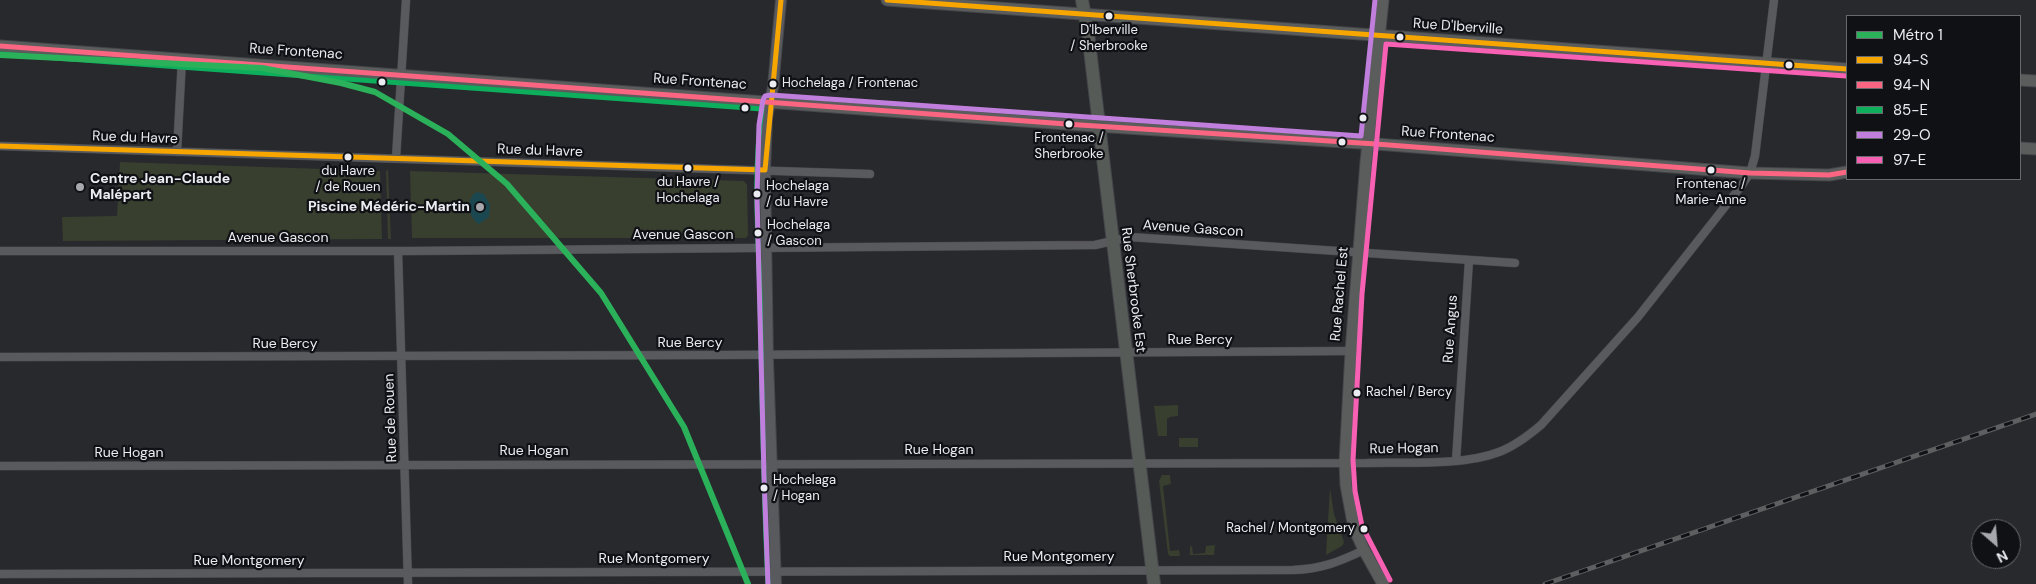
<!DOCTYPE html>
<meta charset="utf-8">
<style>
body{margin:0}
#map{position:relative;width:2036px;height:584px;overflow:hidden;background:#28292d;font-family:"DM Sans",sans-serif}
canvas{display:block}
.legend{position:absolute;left:1846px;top:15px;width:175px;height:165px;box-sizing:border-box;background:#101115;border:1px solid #67696d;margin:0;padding:6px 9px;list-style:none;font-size:15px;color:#eaecf2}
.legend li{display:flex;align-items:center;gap:10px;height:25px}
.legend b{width:25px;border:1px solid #67696d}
.north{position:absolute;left:1971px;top:519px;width:50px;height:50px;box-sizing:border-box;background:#101115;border:1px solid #67696d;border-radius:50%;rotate:153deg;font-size:14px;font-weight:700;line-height:20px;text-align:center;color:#eaecf2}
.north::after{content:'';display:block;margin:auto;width:18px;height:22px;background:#a6a8ad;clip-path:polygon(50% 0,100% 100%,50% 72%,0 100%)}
</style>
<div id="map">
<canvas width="2036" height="584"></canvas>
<ul class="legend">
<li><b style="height:6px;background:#2bb15a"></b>Métro 1</li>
<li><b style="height:6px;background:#f7a600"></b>94-S</li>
<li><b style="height:6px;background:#fa6682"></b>94-N</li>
<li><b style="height:6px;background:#0daf5c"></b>85-E</li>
<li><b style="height:6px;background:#c07fdc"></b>29-O</li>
<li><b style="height:6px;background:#f860b3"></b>97-E</li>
</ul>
<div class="north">N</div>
</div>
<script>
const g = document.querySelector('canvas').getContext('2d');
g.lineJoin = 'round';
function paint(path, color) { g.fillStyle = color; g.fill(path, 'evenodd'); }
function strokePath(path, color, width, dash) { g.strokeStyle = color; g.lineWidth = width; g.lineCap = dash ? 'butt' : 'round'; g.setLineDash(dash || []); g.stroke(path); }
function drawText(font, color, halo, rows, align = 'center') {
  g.font = font + ' "DM Sans",sans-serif'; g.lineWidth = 4.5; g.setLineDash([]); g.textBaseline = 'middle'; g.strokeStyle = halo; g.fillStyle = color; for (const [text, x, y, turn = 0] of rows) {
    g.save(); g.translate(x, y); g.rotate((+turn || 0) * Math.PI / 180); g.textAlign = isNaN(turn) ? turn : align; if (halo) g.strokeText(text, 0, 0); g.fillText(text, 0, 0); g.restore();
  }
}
const green = new Path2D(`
 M 120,162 L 380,171 L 382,239 L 63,241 L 62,217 L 117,216 Z
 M 388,170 L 391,239 L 388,239 L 386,171 Z
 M 410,171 L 744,181 L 747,185 L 748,235 L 746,238 L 412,238 Z
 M 1178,405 L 1178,416 L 1170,417 L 1167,419 L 1167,436 L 1158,436 L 1154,406 Z
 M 1179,438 L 1198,438 L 1198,447 L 1179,447 Z
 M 1162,475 L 1170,475 L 1171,484 L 1163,486 L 1170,551 L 1179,550 L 1180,556 L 1170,556 L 1168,554 L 1159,481 Z
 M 1330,488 L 1334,514 L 1344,542 L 1342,546 L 1326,555 Z
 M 1215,545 L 1214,555 L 1190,555 L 1190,547 L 1192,546 L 1193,554 L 1205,553 L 1206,546 Z`);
const water = new Path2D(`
 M 477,192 L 484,194 L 490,205 L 489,217 L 479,224 C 468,218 465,198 477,192 Z`);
const minor = new Path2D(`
 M 0,146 L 870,174
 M 177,152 L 182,59
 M 396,158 L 406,0
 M 0,251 L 409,251 L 1095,245 L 1130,237 L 1515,263
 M 398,251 L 408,584
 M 0,357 L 723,355 L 1351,351
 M 1456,461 L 1469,260
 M 0,466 L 1367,463 C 1406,462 1463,466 1499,452 C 1515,446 1528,436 1541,425 L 1638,317 L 1742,185 L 1750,173 L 1755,156 L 1774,0
 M 0,574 L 1293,570 C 1321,569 1339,562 1364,550`);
const tertiary = new Path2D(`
 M 776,584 L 768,361 L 765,170 L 767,118 L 773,87 L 781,0`);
const secondary = new Path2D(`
 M 887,0 L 1847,69
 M 1383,0 L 1366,162 L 1351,351 L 1345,462 L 1346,485 L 1354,528 L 1364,550 L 1383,584
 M 0,46 L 1080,125 L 1376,144 L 1750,173 L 1829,175 L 1847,172
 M 2020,80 L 2036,81
 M 2020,148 L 2036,149`);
const primary = new Path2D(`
 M 1082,0 L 1088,33 L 1154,584`);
const rail = new Path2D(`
 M 1545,584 L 2036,414`);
const bus1 = new Path2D(`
 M 887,0 L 1847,69
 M 0,146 L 765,170 L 781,0`);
const bus2 = new Path2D(`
 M 0,46 L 1080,125 L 1376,144 L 1750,173 L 1829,175 L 1847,172`);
const bus3 = new Path2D(`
 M 0,54 L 762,109 C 753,171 758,233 760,295 C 762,391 763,488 768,584`);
const bus4 = new Path2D(`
 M 768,584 L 764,475 L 757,197 L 759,125 L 763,100 L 765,96 L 771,95 L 1361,136 L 1375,0`);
const bus5 = new Path2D(`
 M 1390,580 L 1362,526 L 1355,491 L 1353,460 L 1362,294 L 1386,44 L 1846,76`);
const metro1 = new Path2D(`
 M 0,55 L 262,68 L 341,83 L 375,92 L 448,134 L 507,184 L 601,293 L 684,427 L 748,584`);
const markers = [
 [1109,16,4.5,"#eaecf2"],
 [1400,37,4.5,"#eaecf2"],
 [1789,65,4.5,"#eaecf2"],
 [382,82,4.5,"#eaecf2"],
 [773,84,4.5,"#eaecf2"],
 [745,108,4.5,"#eaecf2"],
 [1363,118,4.5,"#eaecf2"],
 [1069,124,4.5,"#eaecf2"],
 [1342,142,4.5,"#eaecf2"],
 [348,157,4.5,"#eaecf2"],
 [688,168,4.5,"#eaecf2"],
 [1711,170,4.5,"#eaecf2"],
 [80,187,5,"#a6a8ad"],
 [757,194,4.5,"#eaecf2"],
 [480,207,5,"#a6a8ad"],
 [758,233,4.5,"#eaecf2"],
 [1357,393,4.5,"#eaecf2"],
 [764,488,4.5,"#eaecf2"],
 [1364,529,4.5,"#eaecf2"]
];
const busNames = [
 ["D'Iberville",1109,31],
 ["/ Sherbrooke",1109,47],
 ["Hochelaga / Frontenac",782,84,"left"],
 ["Frontenac /",1069,139],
 ["Sherbrooke",1069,155],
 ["du Havre",348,172],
 ["/ de Rouen",348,188],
 ["du Havre /",688,183],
 ["Hochelaga",688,199],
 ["Frontenac /",1711,185],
 ["Marie-Anne",1711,201],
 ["Hochelaga",766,187,"left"],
 ["/ du Havre",766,203,"left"],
 ["Hochelaga",767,226,"left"],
 ["/ Gascon",767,242,"left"],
 ["Rachel / Bercy",1366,393,"left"],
 ["Hochelaga",773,481,"left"],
 ["/ Hogan",773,497,"left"],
 ["Rachel / Montgomery",1355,529,"right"]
];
const streetNames = [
 ["Rue D'Iberville",1458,27,4],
 ["Rue Frontenac",296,52,4],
 ["Rue Frontenac",700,82,4],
 ["Rue Frontenac",1448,135,4],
 ["Rue du Havre",135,138,2],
 ["Rue du Havre",540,151,2],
 ["Avenue Gascon",1193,229,4],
 ["Avenue Gascon",683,235],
 ["Avenue Gascon",278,238],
 ["Rue Sherbrooke Est",1133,290,83],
 ["Rue Rachel Est",1340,294,-85],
 ["Rue Angus",1451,329,-86],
 ["Rue Bercy",1200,340],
 ["Rue Bercy",690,343],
 ["Rue Bercy",285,344],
 ["Rue de Rouen",391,418,-92],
 ["Rue Hogan",1404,449,-1],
 ["Rue Hogan",939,450],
 ["Rue Hogan",534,451],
 ["Rue Hogan",129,453],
 ["Rue Montgomery",1059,557],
 ["Rue Montgomery",654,559],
 ["Rue Montgomery",249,561]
];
const poiNames = [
 ["Centre Jean-Claude",90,179],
 ["Malépart",90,195],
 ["Piscine Médéric-Martin",470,207,"right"]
];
paint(green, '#383f2f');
paint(water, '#1a4750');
strokePath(minor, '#44464a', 9);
strokePath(tertiary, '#44464a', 12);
strokePath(secondary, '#44464a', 13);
strokePath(primary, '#44464a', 14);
strokePath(minor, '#595a5e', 8);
strokePath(tertiary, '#595a5e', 10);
strokePath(secondary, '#5b5d5d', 11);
strokePath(primary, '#575b57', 12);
strokePath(rail, '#5e5f61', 5);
strokePath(rail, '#101115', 3, [9]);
strokePath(bus1, '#f7a600', 5);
strokePath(bus2, '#fa6682', 5);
strokePath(bus3, '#0daf5c', 5);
strokePath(bus4, '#c07fdc', 5);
strokePath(bus5, '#f860b3', 5);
strokePath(metro1, '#2bb15a', 6);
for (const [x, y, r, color] of markers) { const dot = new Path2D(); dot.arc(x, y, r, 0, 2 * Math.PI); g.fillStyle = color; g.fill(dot); strokePath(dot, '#101115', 2); }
drawText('13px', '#eaecf2', '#101115', busNames);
drawText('14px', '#eaecf2', '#101115', streetNames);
drawText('bold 14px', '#eaecf2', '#101115', poiNames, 'left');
</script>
